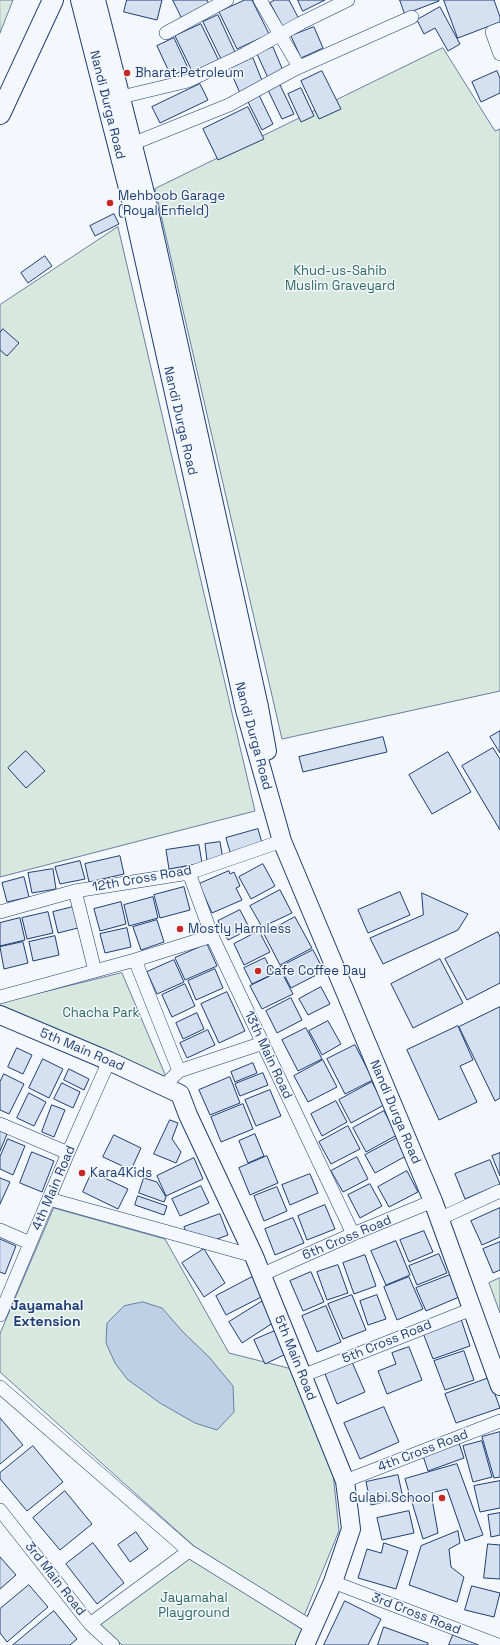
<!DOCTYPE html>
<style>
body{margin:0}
canvas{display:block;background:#f4f7fb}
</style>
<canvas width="500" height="1645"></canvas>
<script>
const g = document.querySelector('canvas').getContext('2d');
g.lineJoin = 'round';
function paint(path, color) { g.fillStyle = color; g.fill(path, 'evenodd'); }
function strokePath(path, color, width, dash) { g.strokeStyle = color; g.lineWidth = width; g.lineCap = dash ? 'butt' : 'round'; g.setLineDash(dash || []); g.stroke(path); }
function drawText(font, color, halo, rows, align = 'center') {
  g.font = font + ' "Space Grotesk",sans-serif'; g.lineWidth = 3; g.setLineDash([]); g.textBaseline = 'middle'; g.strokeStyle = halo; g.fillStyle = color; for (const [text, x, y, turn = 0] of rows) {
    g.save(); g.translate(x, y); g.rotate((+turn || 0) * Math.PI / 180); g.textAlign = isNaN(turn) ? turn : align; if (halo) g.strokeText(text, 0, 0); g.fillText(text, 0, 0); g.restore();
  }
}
const green = new Path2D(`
 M 0,0 L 13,0 L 0,33 Z
 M 443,48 L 495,131 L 500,129 L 500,691 L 282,739 L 155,189 Z
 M 118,227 L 255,811 L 0,877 L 0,305 Z
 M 122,973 L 167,1079 L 0,1009 L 0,1003 Z
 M 54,1208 L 165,1239 L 229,1353 L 292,1369 L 333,1473 L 339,1531 L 304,1616 L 195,1547 L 0,1372 L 0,1334 Z
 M 500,1278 L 500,1313 L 489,1283 Z
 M 191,1557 L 303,1630 L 296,1645 L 122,1645 L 100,1625 Z`);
const water = new Path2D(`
 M 143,1302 L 162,1308 L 183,1332 L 209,1357 L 233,1386 L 234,1412 L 217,1430 L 195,1423 L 160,1403 L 127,1379 L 115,1363 L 106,1343 L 107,1323 L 124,1306 Z`);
const building = new Path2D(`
 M 127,0 L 162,0 L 157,20 L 124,12 Z
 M 173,0 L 207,0 L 210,6 L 183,20 Z
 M 245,0 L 252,0 L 269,34 L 237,49 L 219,12 Z
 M 275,0 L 289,0 L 299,19 L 283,27 L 270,3 Z
 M 298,0 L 325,0 L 303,11 Z
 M 400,0 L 439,0 L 439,1 L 405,14 Z
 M 444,0 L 494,0 L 500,17 L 500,22 L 458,38 Z
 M 440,7 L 460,44 L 448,51 L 435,28 L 424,34 L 417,20 Z
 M 218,15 L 235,52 L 221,59 L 203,22 Z
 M 201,24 L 219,61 L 193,73 L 175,36 Z
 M 314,27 L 323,48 L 301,58 L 291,36 Z
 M 174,38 L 188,68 L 171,76 L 157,46 Z
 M 273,47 L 284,73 L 269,80 L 257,54 Z
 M 253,58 L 263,83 L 240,93 L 229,68 Z
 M 322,71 L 341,109 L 319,119 L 301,81 Z
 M 497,71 L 500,78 L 500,93 L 481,102 L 472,82 Z
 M 200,84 L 208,100 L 160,123 L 152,107 Z
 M 280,85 L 294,114 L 282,119 L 268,90 Z
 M 301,88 L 314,116 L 301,122 L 288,94 Z
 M 259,95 L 273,124 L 262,130 L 247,100 Z
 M 248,107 L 264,139 L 218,160 L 203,129 Z
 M 114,214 L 119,224 L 95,236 L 90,226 Z
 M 45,256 L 52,266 L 28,283 L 21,273 Z
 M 3,329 L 19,343 L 7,356 L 0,350 L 0,333 Z
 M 500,731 L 500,753 L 490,737 Z
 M 383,737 L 387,752 L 303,772 L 299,757 Z
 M 493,748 L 500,759 L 500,830 L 462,766 Z
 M 26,751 L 45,771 L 26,788 L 8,768 Z
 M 448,752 L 471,792 L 432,814 L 409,775 Z
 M 258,829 L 262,843 L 230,852 L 226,838 Z
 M 220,842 L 223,859 L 207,861 L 205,844 Z
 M 199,845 L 202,863 L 169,869 L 166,850 Z
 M 120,856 L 124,874 L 89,882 L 85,864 Z
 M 80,861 L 85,879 L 60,884 L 55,867 Z
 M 263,864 L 275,886 L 251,899 L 239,877 Z
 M 53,869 L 56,889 L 32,893 L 28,873 Z
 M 229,871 L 230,874 L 234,872 L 240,886 L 236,888 L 242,900 L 212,913 L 199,884 Z
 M 24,877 L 29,897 L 7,902 L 2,883 Z
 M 184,887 L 190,910 L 160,918 L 154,895 Z
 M 280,890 L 292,913 L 262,927 L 250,906 Z
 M 400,892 L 410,915 L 368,933 L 358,910 Z
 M 422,893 L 468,914 L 458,930 L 383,964 L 370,938 L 423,915 Z
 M 153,897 L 158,918 L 129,926 L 124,905 Z
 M 121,902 L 126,924 L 100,931 L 94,909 Z
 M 77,906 L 82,927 L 58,933 L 53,912 Z
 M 240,910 L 250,929 L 228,940 L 218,921 Z
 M 48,912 L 53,933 L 27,939 L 22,918 Z
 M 295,917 L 312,948 L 280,965 L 264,934 Z
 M 20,918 L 25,940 L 0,946 L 0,923 Z
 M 157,920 L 164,942 L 141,950 L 133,927 Z
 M 127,928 L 131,947 L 105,953 L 100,934 Z
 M 259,931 L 270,952 L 244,965 L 234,944 Z
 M 498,932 L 500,937 L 500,983 L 467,1000 L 445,959 Z
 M 55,936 L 59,955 L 33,961 L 29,942 Z
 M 23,942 L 28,963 L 4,969 L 0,947 Z
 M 207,944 L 217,966 L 185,980 L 175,958 Z
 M 313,950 L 324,971 L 291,988 L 280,967 Z
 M 265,958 L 273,974 L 252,984 L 244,968 Z
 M 440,959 L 463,1003 L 413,1028 L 391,984 Z
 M 174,960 L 184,982 L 157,994 L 147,972 Z
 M 215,969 L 223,988 L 196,1000 L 188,981 Z
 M 281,971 L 293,994 L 262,1009 L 250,986 Z
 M 185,984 L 195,1006 L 172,1017 L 162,995 Z
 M 321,987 L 330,1004 L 308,1015 L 299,999 Z
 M 227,992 L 245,1031 L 219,1043 L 201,1004 Z
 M 291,998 L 302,1020 L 277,1033 L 266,1011 Z
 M 500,1007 L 500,1098 L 495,1101 L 459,1027 Z
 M 197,1013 L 204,1029 L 183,1039 L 176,1023 Z
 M 328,1021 L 341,1044 L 322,1055 L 309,1031 Z
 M 458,1026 L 473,1060 L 460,1066 L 477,1102 L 439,1120 L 407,1050 Z
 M 306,1028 L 322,1059 L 298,1071 L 282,1040 Z
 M 208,1030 L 215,1045 L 187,1058 L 180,1043 Z
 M 355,1045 L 373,1080 L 345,1094 L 327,1059 Z
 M 17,1048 L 32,1055 L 23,1074 L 8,1067 Z
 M 43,1059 L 63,1069 L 49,1098 L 29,1088 Z
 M 323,1060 L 337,1087 L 308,1102 L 294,1076 Z
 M 253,1063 L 257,1073 L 235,1082 L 231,1072 Z
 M 69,1069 L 89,1079 L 84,1090 L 64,1080 Z
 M 263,1073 L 268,1085 L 240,1096 L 235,1084 Z
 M 4,1074 L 24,1084 L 9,1114 L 0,1110 L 0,1082 Z
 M 230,1077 L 240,1103 L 210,1115 L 199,1090 Z
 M 372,1082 L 384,1105 L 351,1123 L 339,1100 Z
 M 62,1083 L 80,1092 L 73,1108 L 54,1099 Z
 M 270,1090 L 281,1116 L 256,1126 L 245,1100 Z
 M 29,1093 L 46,1102 L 34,1126 L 17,1118 Z
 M 336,1101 L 347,1122 L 322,1136 L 311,1114 Z
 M 243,1104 L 253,1129 L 221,1142 L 211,1117 Z
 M 52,1105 L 65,1110 L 54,1137 L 42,1132 Z
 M 384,1111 L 397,1135 L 366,1152 L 353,1128 Z
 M 170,1120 L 178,1123 L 172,1139 L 181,1152 L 176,1163 L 154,1154 Z
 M 348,1126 L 360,1149 L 331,1164 L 319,1142 Z
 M 0,1131 L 7,1134 L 0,1151 Z
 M 255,1134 L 264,1156 L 248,1163 L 239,1141 Z
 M 114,1135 L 141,1148 L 131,1170 L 103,1157 Z
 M 397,1138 L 406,1156 L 375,1173 L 365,1155 Z
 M 8,1139 L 25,1146 L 13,1175 L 0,1169 L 0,1157 Z
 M 32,1152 L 54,1161 L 42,1192 L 20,1183 Z
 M 500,1153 L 500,1176 L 492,1156 Z
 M 267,1156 L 278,1183 L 250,1195 L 239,1168 Z
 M 357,1157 L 368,1179 L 343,1192 L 331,1171 Z
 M 194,1158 L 203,1179 L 166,1196 L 157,1176 Z
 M 490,1160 L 500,1184 L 465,1199 L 455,1174 Z
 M 407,1171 L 418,1192 L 389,1207 L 378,1187 Z
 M 92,1172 L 128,1189 L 118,1209 L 83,1192 Z
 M 310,1174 L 318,1193 L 290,1205 L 282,1185 Z
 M 0,1178 L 10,1182 L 0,1204 Z
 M 144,1178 L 157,1182 L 166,1197 L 164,1202 L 139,1193 Z
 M 370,1184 L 382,1206 L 360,1218 L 348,1195 Z
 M 201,1186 L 209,1203 L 180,1216 L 172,1199 Z
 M 277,1187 L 287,1211 L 264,1221 L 254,1196 Z
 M 138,1196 L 167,1206 L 164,1215 L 135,1205 Z
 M 325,1205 L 335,1229 L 307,1240 L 298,1216 Z
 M 500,1208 L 500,1237 L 482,1245 L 471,1221 Z
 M 220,1214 L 228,1235 L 209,1242 L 187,1234 L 184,1227 Z
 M 293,1218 L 304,1243 L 275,1255 L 265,1229 Z
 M 424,1231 L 433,1252 L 409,1262 L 400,1240 Z
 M 0,1239 L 16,1246 L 5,1274 L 0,1272 Z
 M 396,1241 L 410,1275 L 386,1285 L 371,1251 Z
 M 500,1242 L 500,1270 L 493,1273 L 483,1249 Z
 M 204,1249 L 225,1283 L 204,1297 L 182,1263 Z
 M 439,1254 L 447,1273 L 417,1285 L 409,1266 Z
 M 365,1255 L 376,1286 L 354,1294 L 343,1263 Z
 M 338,1265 L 348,1293 L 327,1300 L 317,1272 Z
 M 311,1272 L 324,1302 L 303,1311 L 290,1281 Z
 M 450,1275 L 459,1297 L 426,1311 L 416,1288 Z
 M 254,1276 L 265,1295 L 226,1315 L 216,1296 Z
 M 409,1277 L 423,1309 L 397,1320 L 384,1287 Z
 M 352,1295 L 366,1330 L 343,1339 L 328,1304 Z
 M 377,1295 L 386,1319 L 368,1325 L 360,1301 Z
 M 266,1299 L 279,1319 L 242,1343 L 229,1322 Z
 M 326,1306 L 341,1342 L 317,1352 L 302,1316 Z
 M 461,1319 L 470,1346 L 433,1359 L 423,1333 Z
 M 277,1330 L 288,1353 L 265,1364 L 254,1340 Z
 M 409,1347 L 422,1380 L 387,1394 L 378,1371 L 396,1364 L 392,1353 Z
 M 464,1351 L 474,1380 L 445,1390 L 434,1361 Z
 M 352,1362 L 365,1392 L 337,1404 L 325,1374 Z
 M 489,1378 L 500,1408 L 456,1423 L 445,1394 Z
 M 384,1407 L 399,1442 L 360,1459 L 344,1423 Z
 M 0,1418 L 23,1445 L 0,1464 Z
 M 500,1432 L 500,1477 L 494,1478 L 482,1437 Z
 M 482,1441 L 492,1477 L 473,1482 L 463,1446 Z
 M 459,1443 L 464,1458 L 428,1471 L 423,1456 Z
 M 33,1446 L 63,1482 L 27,1511 L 0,1479 L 0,1473 Z
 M 457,1464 L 483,1535 L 465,1541 L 447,1489 L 431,1493 L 438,1533 L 423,1539 L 405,1479 Z
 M 398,1475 L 403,1498 L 371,1505 L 366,1482 Z
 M 500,1481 L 500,1508 L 480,1512 L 474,1486 Z
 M 65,1491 L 92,1524 L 60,1550 L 33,1518 Z
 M 409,1511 L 414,1533 L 382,1540 L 377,1518 Z
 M 500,1513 L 500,1535 L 491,1537 L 488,1515 Z
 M 458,1531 L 460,1543 L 449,1549 L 451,1567 L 464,1577 L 457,1602 L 409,1585 L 421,1546 Z
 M 136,1532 L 148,1549 L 130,1562 L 118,1545 Z
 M 93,1543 L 124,1583 L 97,1604 L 66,1564 Z
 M 384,1543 L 408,1551 L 396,1589 L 358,1578 L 367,1549 L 381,1553 Z
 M 488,1544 L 500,1545 L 500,1579 L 484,1578 Z
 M 0,1557 L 16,1575 L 0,1589 Z
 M 29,1585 L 48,1607 L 7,1642 L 0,1633 L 0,1609 Z
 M 472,1586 L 500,1593 L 494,1617 L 465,1610 Z
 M 345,1601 L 381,1619 L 368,1645 L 324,1645 Z
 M 54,1611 L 77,1639 L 70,1645 L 13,1645 Z
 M 384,1627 L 428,1643 L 428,1645 L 378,1645 Z
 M 453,1635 L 479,1645 L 449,1645 Z`);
const street = new Path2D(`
 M 260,0 L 299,67
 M 500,29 L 492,32 L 500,54
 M 166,33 L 227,0
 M 113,99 L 188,81 L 245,54 L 301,23 L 348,0
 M 132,144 L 229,105 L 295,69 L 412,17
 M 189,873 L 212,936 L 353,1234
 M 75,891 L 95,971
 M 0,912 L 75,891 L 189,873 L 282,841
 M 135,960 L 179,1071 L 164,1086
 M 0,997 L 135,960 L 212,936
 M 179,1071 L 263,1043
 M 0,1124 L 68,1153
 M 49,1199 L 254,1256
 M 439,1219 L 500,1191
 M 0,1230 L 30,1243
 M 261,1275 L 353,1234 L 433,1201
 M 0,1315 L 68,1153 L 109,1061
 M 302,1376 L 472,1309
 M 0,1387 L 189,1551 L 313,1628
 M 345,1481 L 500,1421
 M 0,1510 L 90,1624 L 113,1645
 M 333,1582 L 498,1645
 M 90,1624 L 189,1551`);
const secondary = new Path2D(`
 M 80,0 L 130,196 L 245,710 L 282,841 L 433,1201 L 500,1386
 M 96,0 L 145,193 L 259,707 L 267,751
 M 0,1015 L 109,1061 L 180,1094 L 188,1115 L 254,1256 L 345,1481 L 351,1529 L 333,1582 L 305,1645`);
const primary = new Path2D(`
 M 0,114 L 53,0`);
const markers = [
 [127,73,4,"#c62828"],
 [110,203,4,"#c62828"],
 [180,929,4,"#c62828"],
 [258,971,4,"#c62828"],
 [82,1173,4,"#c62828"],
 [442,1498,4,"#c62828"]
];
const poiNames = [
 ["Bharat Petroleum",135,73],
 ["Mehboob Garage",118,196],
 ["(Royal Enfield)",118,211],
 ["Mostly Harmless",188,929],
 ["Cafe Coffee Day",266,971],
 ["Kara4Kids",90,1173],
 ["Gulabi School",434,1498,"right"]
];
const streetNames = [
 ["Nandi Durga Road",107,105,76],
 ["Nandi Durga Road",180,421,77],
 ["Nandi Durga Road",253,736,75],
 ["12th Cross Road",142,879,-10],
 ["5th Main Road",82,1050,23],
 ["13th Main Road",268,1055,65],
 ["Nandi Durga Road",395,1112,67],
 ["4th Main Road",54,1188,-67],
 ["6th Cross Road",347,1238,-23],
 ["5th Cross Road",387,1342,-22],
 ["5th Main Road",295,1358,68],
 ["4th Cross Road",423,1451,-21],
 ["3rd Main Road",55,1579,52],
 ["3rd Cross Road",416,1614,21]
];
const parkNames = [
 ["Khud-us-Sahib",340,271],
 ["Muslim Graveyard",340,286],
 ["Chacha Park",101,1013],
 ["Jayamahal",194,1598],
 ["Playground",194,1613]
];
const neighbourhoodNames = [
 ["Jayamahal",47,1306],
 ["Extension",47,1322]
];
paint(green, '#d7e8df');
strokePath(green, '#687fa3', 1);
paint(water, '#bed0e5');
strokePath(water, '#687fa3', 1);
paint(building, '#d5e0f0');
strokePath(building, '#1d3f73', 1);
strokePath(street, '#1d3f73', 14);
strokePath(secondary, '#1d3f73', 20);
strokePath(primary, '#1d3f73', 22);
strokePath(street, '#f4f7fb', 13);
strokePath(secondary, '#f4f7fb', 18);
strokePath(primary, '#f4f7fb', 20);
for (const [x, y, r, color] of markers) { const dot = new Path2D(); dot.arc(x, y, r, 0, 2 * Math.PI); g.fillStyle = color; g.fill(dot); strokePath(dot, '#f4f7fb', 1.5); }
drawText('13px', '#1d3f73', '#f4f7fb', poiNames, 'left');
drawText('13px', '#1d3f73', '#f4f7fb', streetNames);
drawText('13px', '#2c6c60', '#f4f7fb', parkNames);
drawText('bold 14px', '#1d3f73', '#f4f7fb', neighbourhoodNames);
</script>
